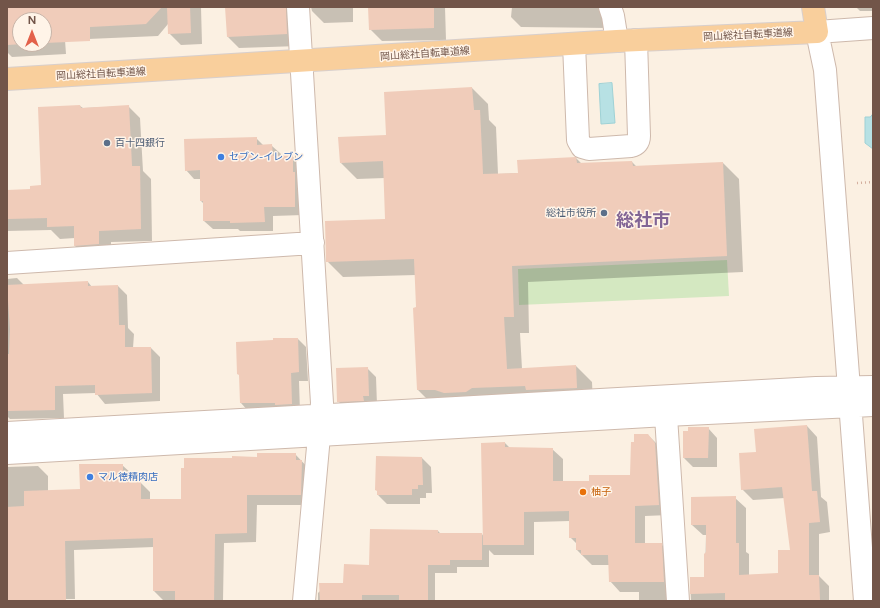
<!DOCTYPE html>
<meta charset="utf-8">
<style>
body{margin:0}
#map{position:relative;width:880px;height:608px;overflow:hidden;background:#fbf0e2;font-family:Figtree,sans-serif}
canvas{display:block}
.frame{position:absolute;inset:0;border:8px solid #725549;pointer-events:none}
.north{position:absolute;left:12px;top:12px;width:40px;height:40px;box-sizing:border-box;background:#fff4e8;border:1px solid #c7b4a8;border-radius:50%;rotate:0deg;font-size:11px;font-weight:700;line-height:16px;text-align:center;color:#725549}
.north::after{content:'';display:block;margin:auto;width:14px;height:18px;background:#e3614a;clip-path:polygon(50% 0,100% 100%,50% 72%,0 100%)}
</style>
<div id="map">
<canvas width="880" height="608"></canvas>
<div class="frame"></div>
<div class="north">N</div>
</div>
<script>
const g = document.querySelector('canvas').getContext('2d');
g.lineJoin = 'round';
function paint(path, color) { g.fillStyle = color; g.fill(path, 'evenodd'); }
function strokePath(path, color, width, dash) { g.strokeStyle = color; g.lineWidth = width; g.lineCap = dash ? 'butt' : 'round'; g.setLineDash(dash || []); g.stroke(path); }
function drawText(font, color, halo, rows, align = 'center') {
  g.font = font + ' Figtree,"Noto Sans JP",sans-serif'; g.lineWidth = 3; g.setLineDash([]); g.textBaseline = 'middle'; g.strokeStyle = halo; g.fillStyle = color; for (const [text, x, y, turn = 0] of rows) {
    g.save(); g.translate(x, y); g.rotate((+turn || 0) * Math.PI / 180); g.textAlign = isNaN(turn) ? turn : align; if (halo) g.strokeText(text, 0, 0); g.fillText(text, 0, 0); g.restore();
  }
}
const green = new Path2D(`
 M 727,260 L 729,296 L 519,305 L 518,269 Z`);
const water = new Path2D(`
 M 612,83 L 615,123 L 601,124 L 599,84 Z
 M 873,114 L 873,149 L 865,143 L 865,117 L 870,117 Z`);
const shadow = new Path2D(`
 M 7,7 L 201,7 L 202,44 L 181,45 L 169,33 L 168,24 L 158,36 L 65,40 L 66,54 L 12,57 L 7,52 ZM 20,20 L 44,20 L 44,44 L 20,44 Z
 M 226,7 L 307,7 L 299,46 L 239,48 L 228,37 Z
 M 311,7 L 353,7 L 353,22 L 324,23 L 312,11 Z
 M 369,7 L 445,7 L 446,40 L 382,41 L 370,29 Z
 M 512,7 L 603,7 L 609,28 L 521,27 L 511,17 Z
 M 856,7 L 873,7 L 873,11 L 860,11 Z
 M 472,88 L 488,104 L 489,120 L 496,127 L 498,174 L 519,173 L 576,158 L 582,164 L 632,162 L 637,167 L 723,163 L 739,179 L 743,272 L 528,282 L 529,333 L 520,333 L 522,369 L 576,366 L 592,382 L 593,404 L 434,406 L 418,390 L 414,309 L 417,308 L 416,275 L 343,277 L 327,261 L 386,220 L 385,178 L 357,179 L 341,163 Z
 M 80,106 L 83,108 L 128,106 L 140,118 L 143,171 L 151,179 L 152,241 L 111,242 L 111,256 L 87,258 L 75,246 L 75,238 L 60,239 L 51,230 L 7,231 L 7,192 L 31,190 L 42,186 Z
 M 256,138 L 264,146 L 272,146 L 281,154 L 281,156 L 292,156 L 301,165 L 303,215 L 273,216 L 273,231 L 240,231 L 238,229 L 213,229 L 204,221 L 204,204 L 201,201 L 201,179 L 194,179 L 186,170 Z
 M 17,278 L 24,285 L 88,282 L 92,287 L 118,286 L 127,295 L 128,328 L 134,334 L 133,348 L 151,348 L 160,357 L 160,401 L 105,404 L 96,393 L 63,394 L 64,418 L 10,419 L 7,416 L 7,279 Z
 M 298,339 L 306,347 L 308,381 L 299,381 L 300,412 L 249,412 L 241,403 L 274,341 Z
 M 367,368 L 376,377 L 377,405 L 347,410 L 338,401 Z
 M 807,426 L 817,437 L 821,497 L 827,502 L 830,532 L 819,534 L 819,576 L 829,586 L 829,601 L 691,601 L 690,578 L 705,578 L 706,535 L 703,535 L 692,525 L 735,498 L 746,508 L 746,552 L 749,554 L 749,575 L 779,574 L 791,551 L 785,498 L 753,500 L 742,489 L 757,453 Z
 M 708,428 L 717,438 L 717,467 L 693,467 L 684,458 Z
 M 648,435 L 659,446 L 669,515 L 645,516 L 645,544 L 661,544 L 672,555 L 675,601 L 639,601 L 639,592 L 620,592 L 610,581 L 609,565 L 592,565 L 577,550 L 577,544 L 570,537 L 570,521 L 534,522 L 534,555 L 494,555 L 489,550 L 489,567 L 457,567 L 457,573 L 435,573 L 435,601 L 318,601 L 318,593 L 320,591 L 344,584 L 370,566 L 438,531 L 441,534 L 482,534 L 484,537 L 505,443 L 510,448 L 552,449 L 563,459 L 563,482 L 590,482 L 631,476 Z
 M 295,454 L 311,471 L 310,505 L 257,505 L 256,542 L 224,543 L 223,601 L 163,600 L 154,591 L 154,547 L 74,550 L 75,599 L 17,599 L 17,601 L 7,601 L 7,467 L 38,466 L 48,476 L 48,491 L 81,490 L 122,465 L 132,474 L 132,482 L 140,482 L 150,492 L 150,500 L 182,500 L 258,458 Z
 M 377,457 L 422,458 L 431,467 L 432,493 L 426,493 L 426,498 L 420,498 L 420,504 L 387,504 L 378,495 Z`);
const building = new Path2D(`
 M 7,7 L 162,7 L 146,24 L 90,27 L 90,41 L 44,43 L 44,20 L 20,20 L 20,44 L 23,44 L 7,45 Z
 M 167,7 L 190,7 L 191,33 L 168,34 Z
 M 225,7 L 286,7 L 287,34 L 227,37 Z
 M 368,7 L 434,7 L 434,28 L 369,30 Z
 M 472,87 L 474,110 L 480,110 L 483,174 L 518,173 L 517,160 L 576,157 L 577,163 L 632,161 L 633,166 L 723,162 L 727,256 L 512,266 L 514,317 L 504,317 L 507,369 L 576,365 L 577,388 L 526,390 L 525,386 L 472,388 L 466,392 L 444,393 L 435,390 L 417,390 L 413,308 L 416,307 L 414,259 L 326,262 L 325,221 L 385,219 L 383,161 L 340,163 L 338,137 L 386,135 L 384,92 Z
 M 80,105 L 81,108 L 129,105 L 132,166 L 140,166 L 141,229 L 99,231 L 99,244 L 74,246 L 74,226 L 47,227 L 47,218 L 7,219 L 7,190 L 30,189 L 30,186 L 41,185 L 38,107 Z
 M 257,137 L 257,145 L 272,144 L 273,156 L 293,155 L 293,172 L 295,172 L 295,207 L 264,207 L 265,222 L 230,223 L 230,221 L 203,221 L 203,201 L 200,201 L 200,170 L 185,171 L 184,139 Z
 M 88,281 L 88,286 L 118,285 L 119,325 L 125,325 L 125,347 L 151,347 L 152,393 L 95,395 L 95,385 L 55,386 L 55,410 L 7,411 L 7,354 L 9,354 L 10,329 L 7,285 Z
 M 273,338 L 298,338 L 299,372 L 291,373 L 292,404 L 275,405 L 275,403 L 240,403 L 239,375 L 237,374 L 236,342 L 273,340 Z
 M 368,367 L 369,396 L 363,396 L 364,401 L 337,402 L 336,368 Z
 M 807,425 L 812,491 L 817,491 L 820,522 L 809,523 L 809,575 L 819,575 L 820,601 L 725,601 L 725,593 L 690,594 L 690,577 L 704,577 L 704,554 L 706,552 L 706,525 L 691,525 L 691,497 L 736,496 L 736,543 L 739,543 L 739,575 L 778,573 L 778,550 L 790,550 L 782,487 L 741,490 L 739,453 L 756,452 L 754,429 Z
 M 688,427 L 709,427 L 708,458 L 683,458 L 683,431 L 688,431 Z
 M 634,434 L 648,434 L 655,443 L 659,505 L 635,506 L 635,543 L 662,543 L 664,582 L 609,582 L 608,555 L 581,555 L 581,550 L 576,550 L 576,538 L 569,538 L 569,511 L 524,512 L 524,545 L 483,545 L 481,443 L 505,442 L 505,447 L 553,448 L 553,481 L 589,481 L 589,475 L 630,475 L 631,442 L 634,442 Z
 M 257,453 L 296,453 L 296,460 L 302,460 L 301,495 L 247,495 L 247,533 L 215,534 L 214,601 L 175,601 L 175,591 L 153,591 L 153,538 L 65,541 L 66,601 L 7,601 L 7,507 L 24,506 L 24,491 L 80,489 L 79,464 L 123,464 L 123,481 L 141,481 L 141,499 L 181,499 L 181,468 L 184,468 L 184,458 L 232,458 L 232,456 L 257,457 Z
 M 376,456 L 422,457 L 423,485 L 418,485 L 418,489 L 412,489 L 412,495 L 377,495 L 377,491 L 375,490 Z
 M 370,529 L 438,530 L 438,533 L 482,533 L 482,560 L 450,560 L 450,565 L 428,565 L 428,600 L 399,601 L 399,595 L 362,595 L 362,601 L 320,601 L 319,583 L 343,583 L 344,564 L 369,565 Z`);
const path = new Path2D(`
 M 857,183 L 873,182`);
const minor = new Path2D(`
 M 298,7 L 322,403 L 304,601
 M 610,7 L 613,16 L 617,41
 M 574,44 L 578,140 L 582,147 L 589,149 L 631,146 C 636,145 639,142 639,136 L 636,40
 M 7,263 L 313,243
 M 665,401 L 678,601
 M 7,433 L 816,388 L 873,387
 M 7,453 L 666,415 L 873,405
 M 865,601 L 825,70 L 817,32 L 873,28`);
const major = new Path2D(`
 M 7,79 L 617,41 L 817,32 L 813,7`);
const markers = [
 [107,143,4,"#5c6f8a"],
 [221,157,4,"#3f7fe0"],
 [604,213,4,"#5c6f8a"],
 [90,477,4,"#3f7fe0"],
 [583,492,4,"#e8710a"]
];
const streetNames = [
 ["岡山総社自転車道線",748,35,-3],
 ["岡山総社自転車道線",425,54,-4],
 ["岡山総社自転車道線",101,74,-3]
];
const serviceNames = [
 ["百十四銀行",115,143],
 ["総社市役所",596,213,"right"]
];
const shopNames = [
 ["セブン-イレブン",229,157],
 ["マル徳精肉店",98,477]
];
const foodNames = [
 ["柚子",591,492]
];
const townNames = [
 ["総社市",643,221]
];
paint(green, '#d4e8c1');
paint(water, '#b7e1e4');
strokePath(water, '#9ed1d5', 1);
paint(shadow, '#0003');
paint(building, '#f0ccba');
strokePath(minor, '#ceb9ac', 24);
strokePath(major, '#d8cfcc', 24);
strokePath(path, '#d4af9e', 2.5, [1, 3]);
strokePath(minor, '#fff', 22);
strokePath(major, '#f9cf9c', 22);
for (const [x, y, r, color] of markers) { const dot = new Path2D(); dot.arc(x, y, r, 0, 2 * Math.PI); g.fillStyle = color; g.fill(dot); strokePath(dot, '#fff4e8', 1.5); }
drawText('10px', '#725549', '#fff4e8', streetNames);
drawText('10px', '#4e5e75', '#fff4e8', serviceNames, 'left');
drawText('10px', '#366cbe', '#fff4e8', shopNames, 'left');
drawText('10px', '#c56008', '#fff4e8', foodNames, 'left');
drawText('bold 18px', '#826595', '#fff4e8', townNames);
</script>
